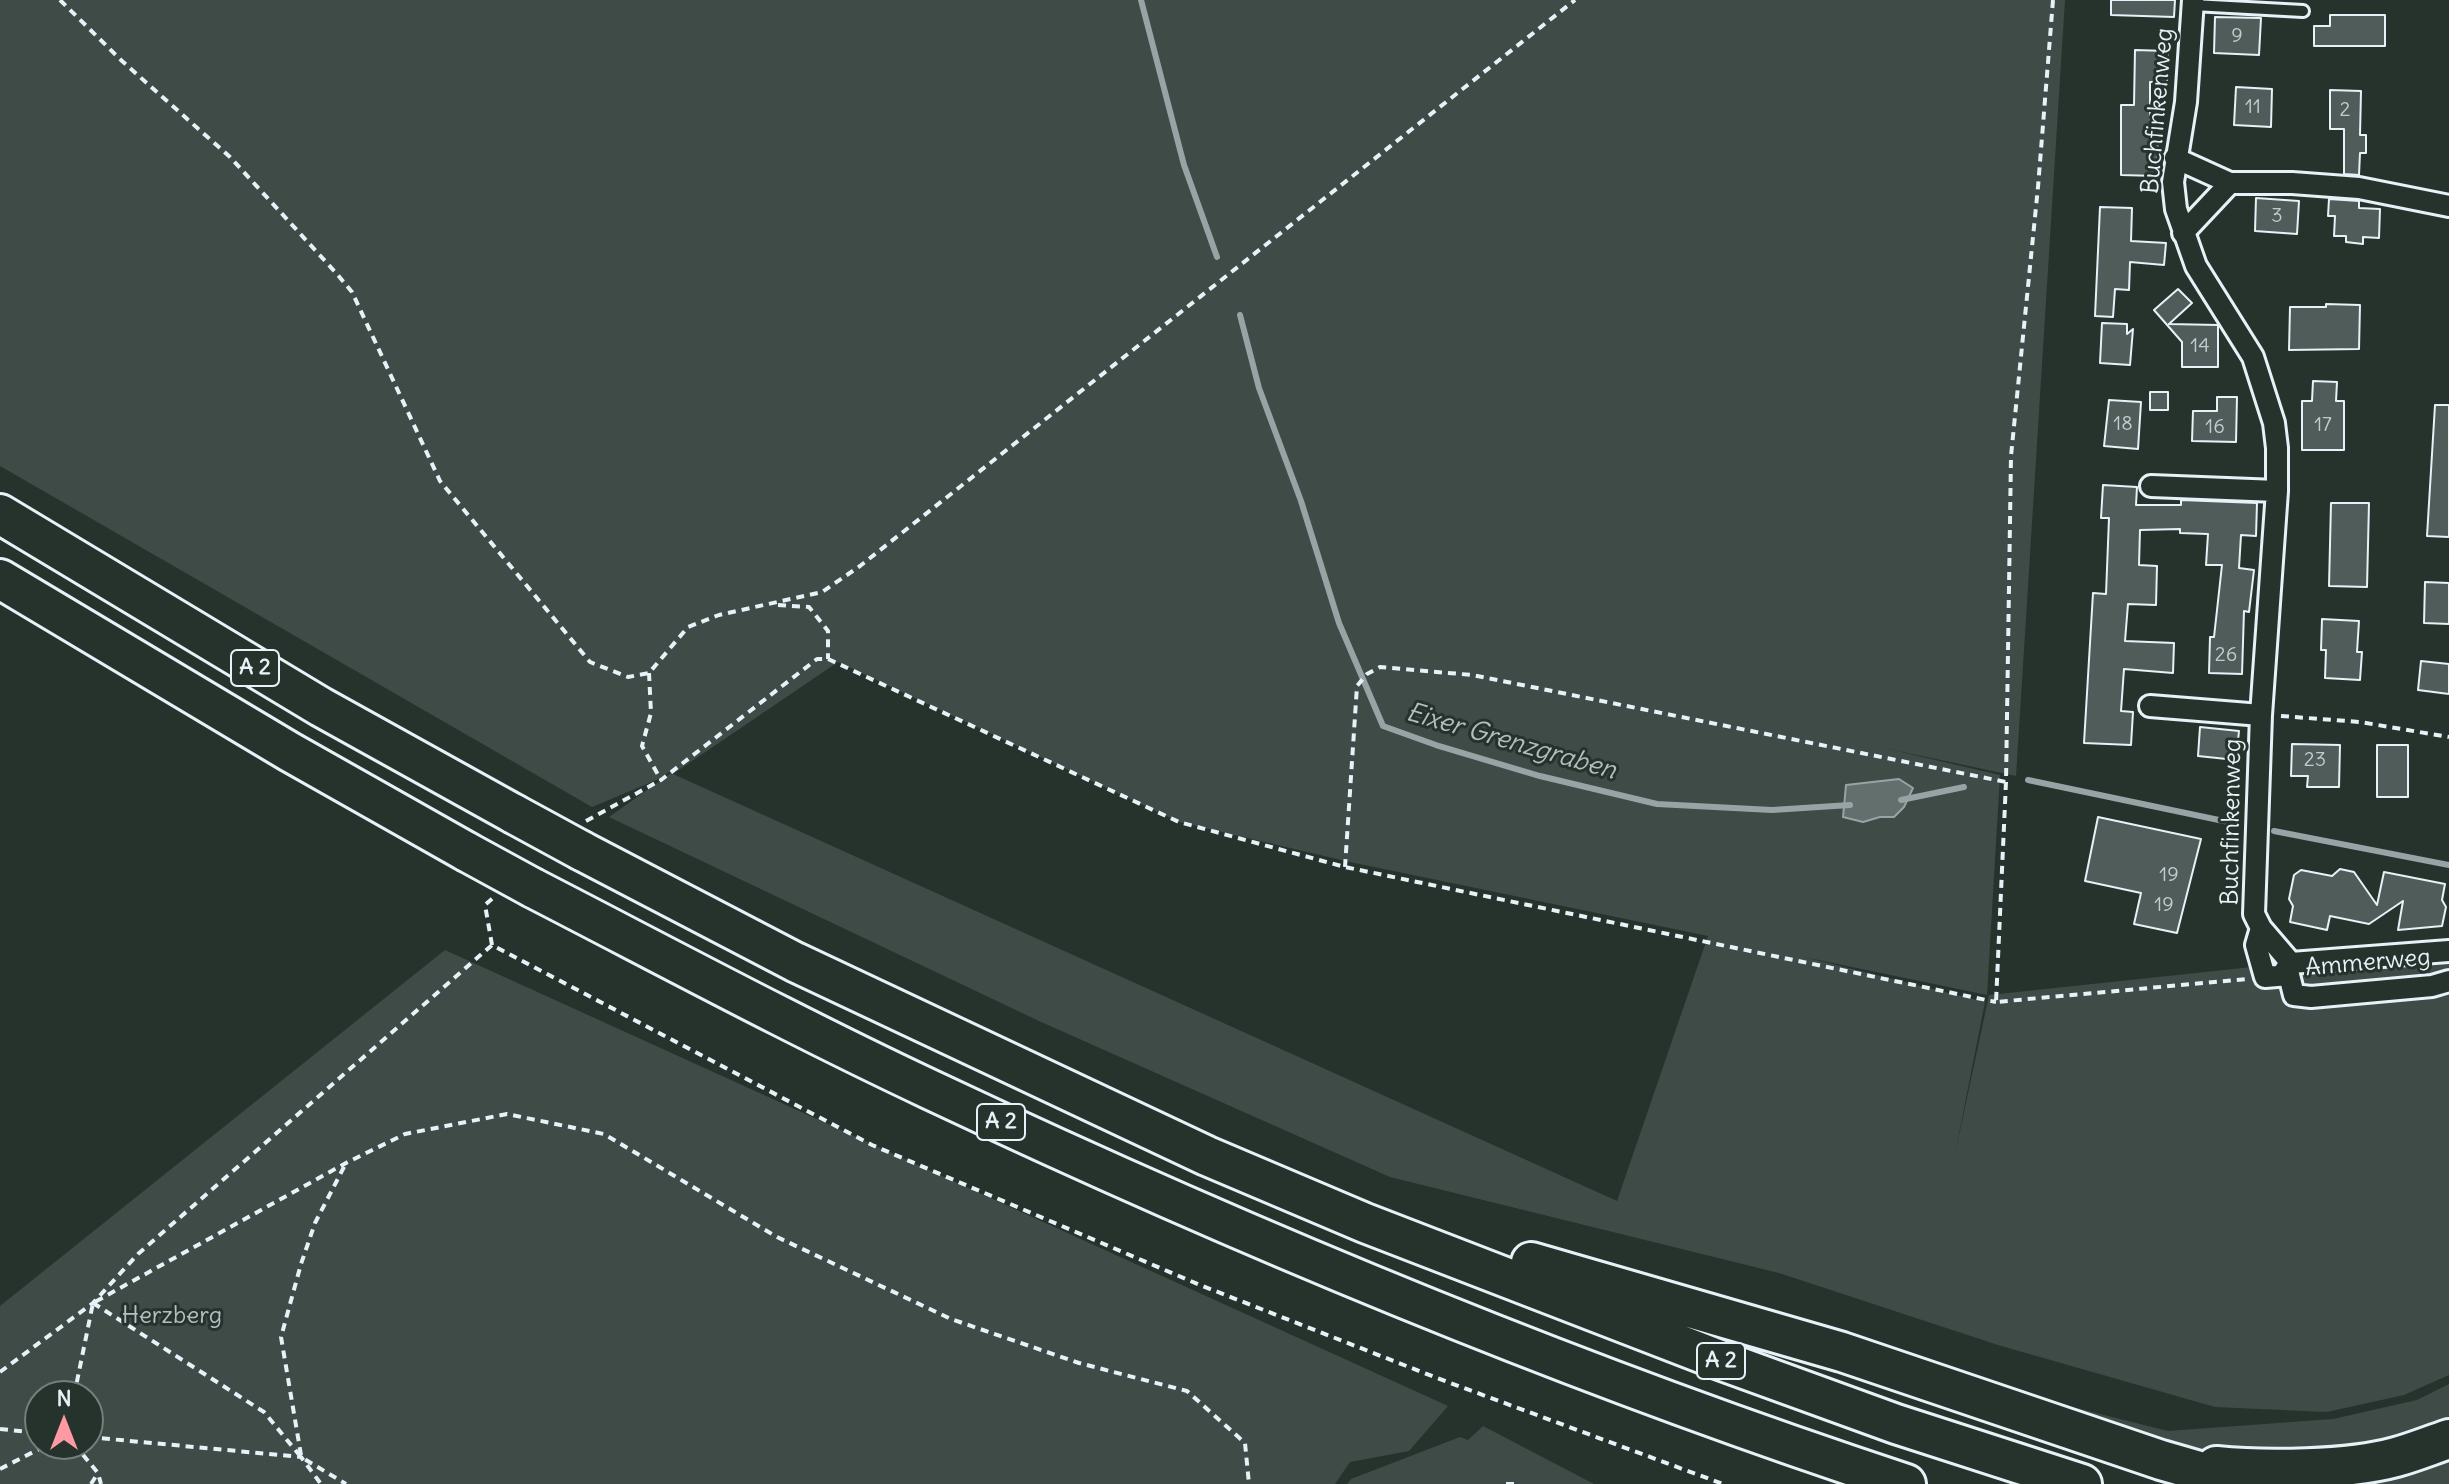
<!DOCTYPE html>
<style>
body{margin:0}
#map{position:relative;width:2449px;height:1484px;overflow:hidden;background:#26332d;font-family:Delius,sans-serif}
canvas{display:block}
.north{position:absolute;left:24px;top:1380px;width:80px;height:80px;box-sizing:border-box;background:#26332d;border:2px solid #747f7e;border-radius:50%;rotate:0deg;font-size:22px;font-weight:700;line-height:32px;text-align:center;color:#e8f1f8}
.north::after{content:'';display:block;margin:auto;width:28px;height:36px;background:#ff9aa2;clip-path:polygon(50% 0,100% 100%,50% 72%,0 100%)}
</style>
<div id="map">
<canvas width="2449" height="1484"></canvas>
<div class="north">N</div>
</div>
<script>
const g = document.querySelector('canvas').getContext('2d');
g.lineJoin = 'round';
function paint(path, color) { g.fillStyle = color; g.fill(path, 'evenodd'); }
function strokePath(path, color, width, dash) { g.strokeStyle = color; g.lineWidth = width; g.lineCap = dash ? 'butt' : 'round'; g.setLineDash(dash || []); g.stroke(path); }
function drawText(font, color, halo, rows, align = 'center') {
  g.font = font + ' Delius,sans-serif'; g.lineWidth = 6; g.setLineDash([]); g.textBaseline = 'middle'; g.strokeStyle = halo; g.fillStyle = color; for (const [text, x, y, turn = 0] of rows) {
    g.save(); g.translate(x, y); g.rotate((+turn || 0) * Math.PI / 180); g.textAlign = isNaN(turn) ? turn : align; if (halo) g.strokeText(text, 0, 0); g.fillText(text, 0, 0); g.restore();
  }
}
const green = new Path2D(`
 M 0,0 L 2065,0 L 2016,776 L 1884,748 L 2000,775 L 1987,995 L 1804,957 L 1985,1002 L 1955,1154 L 1989,995 L 2243,968 L 2449,942 L 2449,1375 L 2404,1395 L 2327,1412 L 2215,1407 L 1998,1345 L 1779,1273 L 1390,1177 L 1039,1021 L 609,817 L 671,773 L 669,772 L 661,778 L 592,807 L 0,466 ZM 838,662 L 1179,822 L 1350,862 L 1708,936 L 1617,1201 L 673,774 Z
 M 445,950 L 1448,1406 L 1409,1451 L 1350,1462 L 1335,1484 L 0,1484 L 0,1306 ZM 40,1396 L 88,1396 L 88,1444 L 40,1444 Z
 M 1902,1354 L 2068,1406 L 2168,1431 L 2333,1419 L 2417,1400 L 2449,1384 L 2449,1425 L 2365,1453 L 2205,1452 L 2154,1440 Z
 M 1483,1426 L 1594,1484 L 1347,1484 L 1351,1479 L 1460,1437 L 1468,1440 Z
 M 2449,1445 L 2449,1484 L 2283,1484 Z`);
const water = new Path2D(`
 M 1899,779 L 1913,788 L 1904,807 L 1894,817 L 1880,817 L 1863,822 L 1843,817 L 1846,785 Z`);
const stream = new Path2D(`
 M 1141,0 L 1184,165 L 1217,257
 M 1240,315 L 1259,388 L 1301,501 L 1339,623 L 1383,726 L 1436,745 L 1540,776 L 1657,804 L 1772,810 L 1850,805
 M 2028,780 L 2238,824
 M 1901,800 L 1964,787
 M 2274,831 L 2449,865`);
const building = new Path2D(`
 M 2111,0 L 2175,0 L 2174,17 L 2111,15 Z
 M 2330,15 L 2385,15 L 2385,46 L 2314,46 L 2314,26 L 2330,26 Z
 M 2215,17 L 2261,18 L 2259,55 L 2214,53 Z
 M 2135,50 L 2168,51 L 2167,82 L 2150,82 L 2150,139 L 2158,139 L 2157,176 L 2121,175 L 2121,105 L 2134,105 Z
 M 2236,87 L 2272,89 L 2271,127 L 2234,125 Z
 M 2330,90 L 2361,91 L 2360,135 L 2366,135 L 2366,153 L 2360,153 L 2359,175 L 2344,174 L 2344,129 L 2330,129 Z
 M 2256,198 L 2299,201 L 2297,234 L 2255,231 Z
 M 2329,199 L 2359,201 L 2359,208 L 2380,209 L 2379,238 L 2363,237 L 2363,244 L 2346,242 L 2346,236 L 2334,236 L 2335,216 L 2328,216 Z
 M 2100,207 L 2132,208 L 2131,241 L 2166,243 L 2164,265 L 2130,262 L 2129,290 L 2115,289 L 2113,317 L 2095,316 Z
 M 2178,289 L 2192,303 L 2169,324 L 2218,325 L 2218,367 L 2182,367 L 2182,342 L 2154,310 Z
 M 2326,304 L 2360,305 L 2359,349 L 2289,350 L 2290,307 L 2326,307 Z
 M 2102,323 L 2127,324 L 2127,334 L 2133,329 L 2130,365 L 2100,363 Z
 M 2313,381 L 2337,382 L 2336,401 L 2344,401 L 2344,450 L 2302,450 L 2302,401 L 2312,401 Z
 M 2150,392 L 2168,392 L 2168,410 L 2150,410 Z
 M 2217,397 L 2237,397 L 2236,442 L 2192,441 L 2193,411 L 2217,411 Z
 M 2109,400 L 2141,402 L 2138,449 L 2104,446 Z
 M 2435,405 L 2449,405 L 2449,537 L 2427,536 Z
 M 2103,485 L 2137,487 L 2136,505 L 2181,505 L 2181,500 L 2257,503 L 2256,536 L 2241,535 L 2239,568 L 2254,570 L 2249,612 L 2244,611 L 2242,674 L 2209,673 L 2210,637 L 2214,637 L 2222,565 L 2206,565 L 2208,534 L 2180,533 L 2180,529 L 2140,530 L 2139,565 L 2157,566 L 2156,605 L 2128,604 L 2125,641 L 2174,643 L 2173,673 L 2124,669 L 2121,711 L 2133,712 L 2131,745 L 2084,743 L 2093,593 L 2106,594 L 2109,518 L 2101,518 Z
 M 2331,503 L 2369,503 L 2367,587 L 2329,586 Z
 M 2425,582 L 2449,583 L 2449,624 L 2424,623 Z
 M 2322,619 L 2359,621 L 2357,652 L 2362,652 L 2360,680 L 2325,678 L 2326,650 L 2321,650 Z
 M 2421,661 L 2449,664 L 2449,694 L 2418,690 Z
 M 2200,727 L 2239,731 L 2236,760 L 2198,756 Z
 M 2292,744 L 2340,745 L 2339,787 L 2307,787 L 2308,776 L 2291,776 Z
 M 2377,745 L 2408,745 L 2408,797 L 2377,797 Z
 M 2098,817 L 2201,839 L 2177,933 L 2134,924 L 2141,893 L 2085,881 Z
 M 2340,869 L 2354,872 L 2377,905 L 2384,872 L 2445,884 L 2442,900 L 2446,907 L 2442,926 L 2398,930 L 2403,901 L 2369,924 L 2330,916 L 2327,930 L 2290,922 L 2293,906 L 2289,899 L 2294,875 L 2301,870 L 2332,876 Z`);
const path = new Path2D(`
 M 60,0 L 122,61 L 230,157 L 337,274 L 352,292 L 440,481 L 590,662 L 628,677 L 649,673 L 688,627 L 719,615 L 822,592 L 860,566 L 1575,0
 M 2053,0 L 2038,187 L 2011,456 L 2006,782 L 1996,1002 L 2247,979
 M 778,605 L 809,607 L 828,631 L 828,659
 M 649,673 L 651,713 L 642,746 L 661,780
 M 2281,716 L 2360,722 L 2449,737
 M 586,821 L 661,780 L 817,659 L 828,659 L 1179,822 L 1345,867 L 1996,1002
 M 1345,867 L 1357,686 L 1367,674 L 1380,667 L 1472,675 L 2006,782
 M 492,945 L 485,905 L 493,898
 M 93,1303 L 264,1412 L 301,1457 L 346,1484
 M 0,1372 L 93,1303 L 138,1254 L 492,945 L 872,1145 L 1200,1285 L 1437,1378 L 1723,1484
 M 74,1396 L 93,1303 L 346,1163 L 405,1134 L 507,1114 L 604,1134 L 777,1237 L 951,1319 L 1079,1363 L 1187,1391 L 1245,1443 L 1249,1484
 M 0,1429 L 40,1433
 M 88,1437 L 301,1457 L 321,1484
 M 74,1444 L 98,1473 L 101,1484
 M 301,1455 L 281,1337 L 301,1264 L 315,1223 L 345,1165
 M 0,1469 L 49,1444
 M 91,1484 L 98,1473
 M 1506,1484 L 1519,1484`);
const service = new Path2D(`
 M 2193,5 L 2303,11`);
const minor = new Path2D(`
 M 2193,0 L 2186,102 L 2173,182 L 2176,209 L 2196,266 L 2253,357 L 2274,423 L 2277,448 L 2277,491 L 2261,715 L 2254,914 L 2261,928 L 2256,945 L 2265,977 L 2289,975
 M 2175,158 L 2230,183 L 2292,183 L 2359,188 L 2449,206
 M 2183,233 L 2230,183
 M 2151,486 L 2277,491
 M 2150,706 L 2261,715
 M 2261,928 L 2291,963
 M 2449,951 L 2291,963 L 2285,970 L 2289,975 L 2294,995 L 2311,997 L 2432,986 L 2449,981`);
const motorway = new Path2D(`
 M 0,514 L 321,707 L 514,814
 M 0,579 L 290,752 L 467,852
 M 582,851 L 795,962 L 1207,1156 L 1365,1223 L 1717,1359 L 1896,1424 L 2082,1484
 M 533,888 C 665,956 795,1026 929,1089 C 1247,1239 1572,1374 1906,1484
 M 1531,1262 L 1842,1352 L 2161,1460 L 2244,1484
 M 2216,1466 C 2265,1471 2349,1470 2396,1457 C 2414,1452 2431,1445 2449,1439`);
const motorwayBridge = new Path2D(`
 M 514,814 L 582,851
 M 467,852 L 533,888`);
const numberNames = [
 ["9",2237,36],
 ["11",2253,107],
 ["2",2345,110],
 ["3",2277,216],
 ["14",2200,346],
 ["18",2123,424],
 ["17",2323,425],
 ["16",2215,427],
 ["26",2226,655],
 ["23",2315,760],
 ["19",2169,875],
 ["19",2164,905]
];
const shields = [
 [255,668,48],
 [1001,1122,48],
 [1721,1361,48]
];
const shieldNames = [
 ["A 2",255,668],
 ["A 2",1001,1122],
 ["A 2",1721,1361]
];
const streetNames = [
 ["Buchfinkenweg",2158,111,-85],
 ["Buchfinkenweg",2232,822,-89],
 ["Ammerweg",2368,963,-5]
];
const parkNames = [
 ["Herzberg",172,1316]
];
const waterNames = [
 ["Eixer Grenzgraben",1511,742,16]
];
paint(green, '#3e4b47');
paint(water, '#636f6d');
strokePath(water, '#98a3a5', 2);
strokePath(stream, '#98a3a5', 6);
paint(building, '#505c59');
strokePath(building, '#e8f1f8', 2);
strokePath(service, '#e8f1f8', 16);
strokePath(minor, '#e8f1f8', 26);
strokePath(motorway, '#e8f1f8', 44);
strokePath(path, '#e8f1f8', 4, [8, 6]);
strokePath(service, '#26332d', 10);
strokePath(minor, '#26332d', 20);
strokePath(motorway, '#26332d', 38);
strokePath(motorwayBridge, '#e8f1f8', 44, []);
strokePath(motorwayBridge, '#26332d', 38);
drawText('20px', '#c2ccd0', null, numberNames);
for (const [x, y, w] of shields) { const box = new Path2D(); box.roundRect(x - w / 2, y - 18, w, 36, 6); g.fillStyle = '#26332d'; g.fill(box); strokePath(box, '#e8f1f8', 2); }
drawText('bold 22px', '#e8f1f8', null, shieldNames);
drawText('24px', '#e8f1f8', '#26332d', streetNames);
drawText('24px', '#b5bfc3', '#26332d', parkNames);
drawText('italic 26px', '#b3bdc0', '#26332d', waterNames);
</script>
